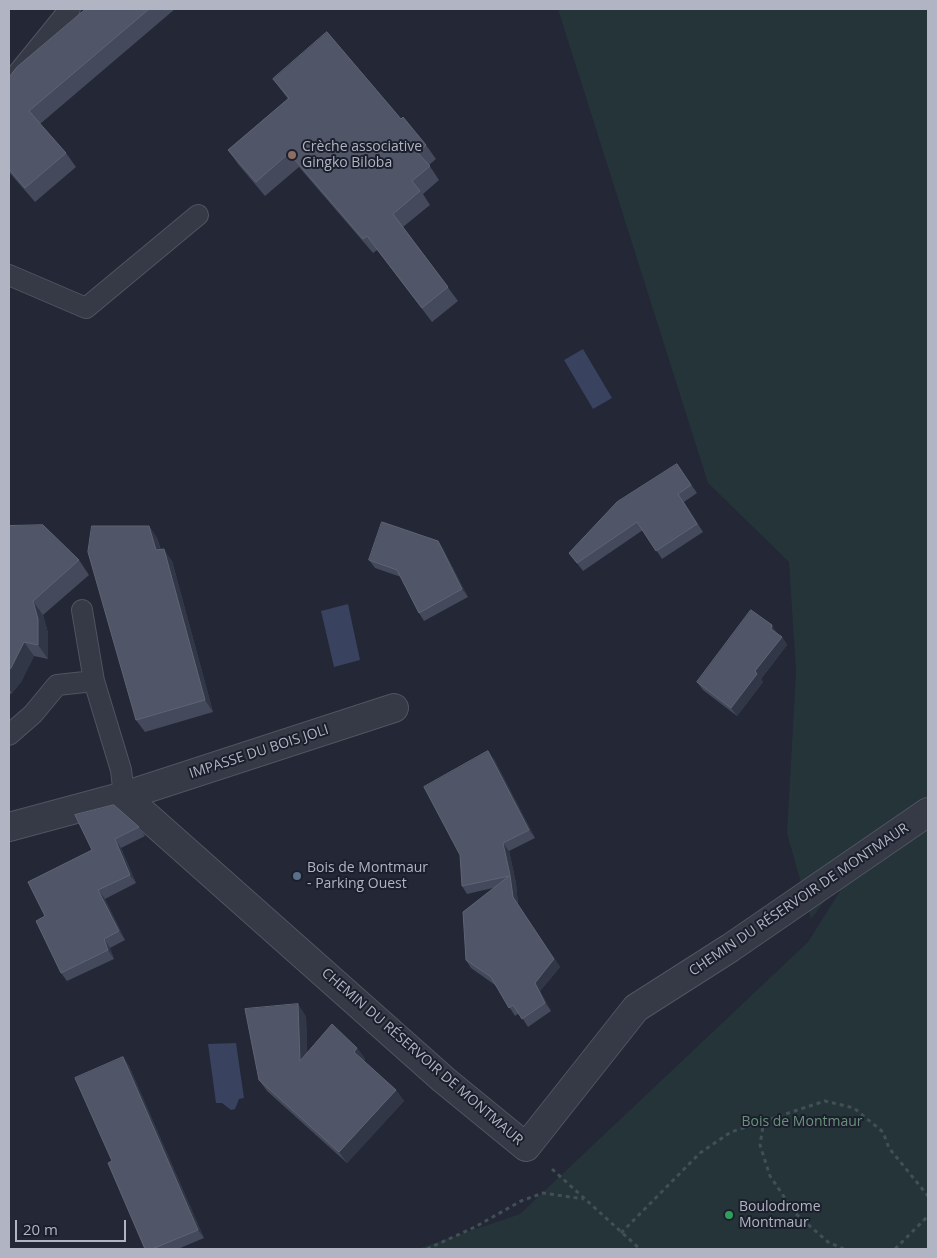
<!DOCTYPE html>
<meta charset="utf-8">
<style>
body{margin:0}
#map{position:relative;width:937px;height:1258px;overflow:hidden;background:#232736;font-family:"Open Sans",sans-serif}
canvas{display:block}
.frame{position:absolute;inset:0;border:10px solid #b1b4c3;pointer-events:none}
.scale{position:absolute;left:15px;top:1220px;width:111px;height:22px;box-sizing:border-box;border:2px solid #b1b4c3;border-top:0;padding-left:6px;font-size:15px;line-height:18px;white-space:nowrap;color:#b1b4c3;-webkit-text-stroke:4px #1b1f2c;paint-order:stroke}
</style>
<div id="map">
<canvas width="937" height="1258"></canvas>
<div class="frame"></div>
<div class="scale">20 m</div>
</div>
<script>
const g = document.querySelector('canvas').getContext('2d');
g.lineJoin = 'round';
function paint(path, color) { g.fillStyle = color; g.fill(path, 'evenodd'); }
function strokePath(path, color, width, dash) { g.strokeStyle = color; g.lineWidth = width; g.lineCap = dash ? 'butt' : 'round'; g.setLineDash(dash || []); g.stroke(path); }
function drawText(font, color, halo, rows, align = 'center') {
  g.font = font + ' "Open Sans",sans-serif'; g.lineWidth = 4; g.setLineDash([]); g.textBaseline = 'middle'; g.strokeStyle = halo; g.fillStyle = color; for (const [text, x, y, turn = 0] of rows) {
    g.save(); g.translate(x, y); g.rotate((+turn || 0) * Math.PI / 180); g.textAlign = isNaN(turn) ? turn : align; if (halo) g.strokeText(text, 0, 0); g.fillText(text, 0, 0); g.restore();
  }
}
const green = new Path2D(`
 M 558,9 L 928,9 L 928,824 L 833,890 L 811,919 L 787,833 L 796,671 L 789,562 L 708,483 Z
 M 928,828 L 928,1249 L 417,1249 L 520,1214 L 808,942 L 852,872 Z`);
const water = new Path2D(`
 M 583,349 L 612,398 L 593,409 L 564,360 Z
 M 348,604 L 360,660 L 334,667 L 321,611 Z
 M 236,1043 L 244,1098 L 239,1099 L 235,1109 L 231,1110 L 222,1103 L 216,1103 L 208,1044 Z`);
const path = new Path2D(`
 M 764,1120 L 760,1145 L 770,1176 L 795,1213 L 828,1242 L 844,1249
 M 552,1169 L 640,1249
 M 621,1233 L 700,1153 L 731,1132 L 825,1101 L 854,1108 L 883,1132 L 889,1148 L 928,1196
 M 427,1249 L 475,1227 L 521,1201 L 543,1193 L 584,1199
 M 895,1249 L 928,1216`);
const service = new Path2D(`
 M 9,84 L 70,9
 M 9,275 L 86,308 L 198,215
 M 82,610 L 94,681
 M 9,735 L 33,714 L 57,685 L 94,681 L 121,770 L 124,796`);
const minor = new Path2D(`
 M 124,796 L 394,708
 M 9,827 L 124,796 L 444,1080 L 526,1147 L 636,1008 L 730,948 L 928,812`);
const wall = new Path2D(`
 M 86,9 L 175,9 L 40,124 L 66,153 L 76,167 L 35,202 L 9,172 L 9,77 Z
 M 273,79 L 401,119 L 426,145 L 436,159 L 429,165 L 439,180 L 423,194 L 430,205 L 403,227 L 458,301 L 432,322 L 377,250 L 373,253 L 299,167 L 265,196 L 238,164 L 228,150 L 288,99 Z
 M 677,464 L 697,493 L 684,502 L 703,532 L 662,559 L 643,530 L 583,571 L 569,553 Z
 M 9,526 L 79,560 L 89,575 L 43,615 L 48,633 L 48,659 L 34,656 L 21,682 L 12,693 L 9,695 Z
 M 149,526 L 157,538 L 161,550 L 172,561 L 213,712 L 145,732 L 136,720 Z
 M 438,541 L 443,549 L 468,597 L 424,621 L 419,613 L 401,577 L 375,568 L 369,560 Z
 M 777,634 L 782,637 L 787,645 L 761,679 L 763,682 L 737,716 L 703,690 L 697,682 Z
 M 494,759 L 535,838 L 509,851 L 516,883 L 518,905 L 560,967 L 540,991 L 551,1011 L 528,1027 L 519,1013 L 515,1016 L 495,985 L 471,968 L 466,960 L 493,888 L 467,894 L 462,886 Z
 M 139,827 L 145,836 L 121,848 L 136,883 L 105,899 L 125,940 L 110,948 L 114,959 L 67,981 L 61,973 L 45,916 L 28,882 Z
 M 306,1016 L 307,1053 L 357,1048 L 365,1059 L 364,1061 L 396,1090 L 404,1101 L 347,1163 L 267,1091 L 259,1080 Z
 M 123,1057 L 129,1066 L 204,1238 L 178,1249 L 145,1249 L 112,1161 Z`);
const shadedWall = new Path2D(`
 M 149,526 L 157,538 L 164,562 L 156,550 Z
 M 438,541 L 443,549 L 468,597 L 462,589 Z
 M 164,549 L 172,561 L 213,712 L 205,700 Z
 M 33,601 L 43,615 L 48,633 L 48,659 L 38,645 Z
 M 772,625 L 777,633 L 771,629 Z
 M 782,637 L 787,645 L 761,679 L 763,682 L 737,716 L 731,708 L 755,671 Z
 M 24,642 L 34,656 L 21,682 L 12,693 L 9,689 L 9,670 Z
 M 488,751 L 494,759 L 535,838 L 529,830 Z
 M 115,839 L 121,848 L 136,883 L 130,875 Z
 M 503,843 L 509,851 L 516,883 L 518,905 L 560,967 L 540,991 L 551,1011 L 545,1003 L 535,983 L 513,897 Z
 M 98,890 L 105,899 L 125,940 L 119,931 Z
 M 104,939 L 110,948 L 114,959 L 108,950 Z
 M 298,1004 L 306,1016 L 308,1073 L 300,1061 Z
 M 357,1048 L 365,1059 L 362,1064 L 354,1052 Z
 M 123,1057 L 129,1066 L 204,1238 L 198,1230 Z
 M 396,1090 L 404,1101 L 347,1163 L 339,1152 Z`);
const building = new Path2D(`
 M 86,9 L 149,9 L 29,111 L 66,153 L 25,188 L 9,169 L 9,77 L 17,67 Z
 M 327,32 L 401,119 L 403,117 L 426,145 L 418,153 L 430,166 L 412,181 L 420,191 L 393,214 L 448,287 L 422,308 L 367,236 L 363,239 L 289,153 L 256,182 L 228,150 L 289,98 L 273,79 Z
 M 677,464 L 691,485 L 678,494 L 697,524 L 656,551 L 637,522 L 577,563 L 569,553 L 617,502 Z
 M 382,522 L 438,541 L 462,589 L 419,613 L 397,570 L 369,560 Z
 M 43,525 L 79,560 L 33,601 L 38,619 L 38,645 L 24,642 L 11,668 L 9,670 L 9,526 Z
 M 92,526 L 149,526 L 156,550 L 164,549 L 205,700 L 136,720 L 88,552 Z
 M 751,610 L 772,625 L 771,629 L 782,637 L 755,671 L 757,674 L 731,708 L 697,682 Z
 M 488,751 L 529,830 L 503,843 L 510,875 L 513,897 L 554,959 L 535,983 L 545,1003 L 522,1019 L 513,1005 L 509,1008 L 491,977 L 466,960 L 463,912 L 509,876 L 462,886 L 460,855 L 424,787 Z
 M 114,805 L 139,827 L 115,839 L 130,875 L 98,890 L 119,931 L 104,939 L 108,950 L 61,973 L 36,921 L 45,916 L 28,882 L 92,850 L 75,815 Z
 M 298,1004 L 300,1061 L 332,1024 L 357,1048 L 354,1052 L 396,1090 L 339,1152 L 259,1080 L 245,1009 Z
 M 123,1057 L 198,1230 L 152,1249 L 145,1249 L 108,1163 L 112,1161 L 75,1078 Z`);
const markers = [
 [292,155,5,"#8d6e63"],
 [297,876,5,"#5c6f8a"],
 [729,1215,5,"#2e9e5b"]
];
const poiNames = [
 ["Crèche associative",302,147],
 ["Gingko Biloba",302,163],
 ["Bois de Montmaur",307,868],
 ["- Parking Ouest",307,884],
 ["Boulodrome",739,1207],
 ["Montmaur",739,1223]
];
const streetNames = [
 ["IMPASSE DU BOIS JOLI",259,752,-18],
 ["CHEMIN DU RÉSERVOIR DE MONTMAUR",799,900,-34],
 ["CHEMIN DU RÉSERVOIR DE MONTMAUR",422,1057,41]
];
const parkNames = [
 ["Bois de Montmaur",802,1122]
];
paint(green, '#253439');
paint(water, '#39425f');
strokePath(service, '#515462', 22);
strokePath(minor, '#515462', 30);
strokePath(path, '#424f55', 3, [4, 4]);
strokePath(service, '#363a47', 20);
strokePath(minor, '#363a47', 28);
paint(wall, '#444a5c');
paint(shadedWall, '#323748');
paint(building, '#505567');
strokePath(building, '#5f6475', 1);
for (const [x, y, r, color] of markers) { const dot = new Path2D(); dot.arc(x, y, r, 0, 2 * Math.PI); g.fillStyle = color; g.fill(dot); strokePath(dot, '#1b1f2c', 2); }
drawText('14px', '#b1b4c3', '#1b1f2c', poiNames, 'left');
drawText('14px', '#b1b4c3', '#1b1f2c', streetNames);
drawText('14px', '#6a927b', '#1b1f2c', parkNames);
</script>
